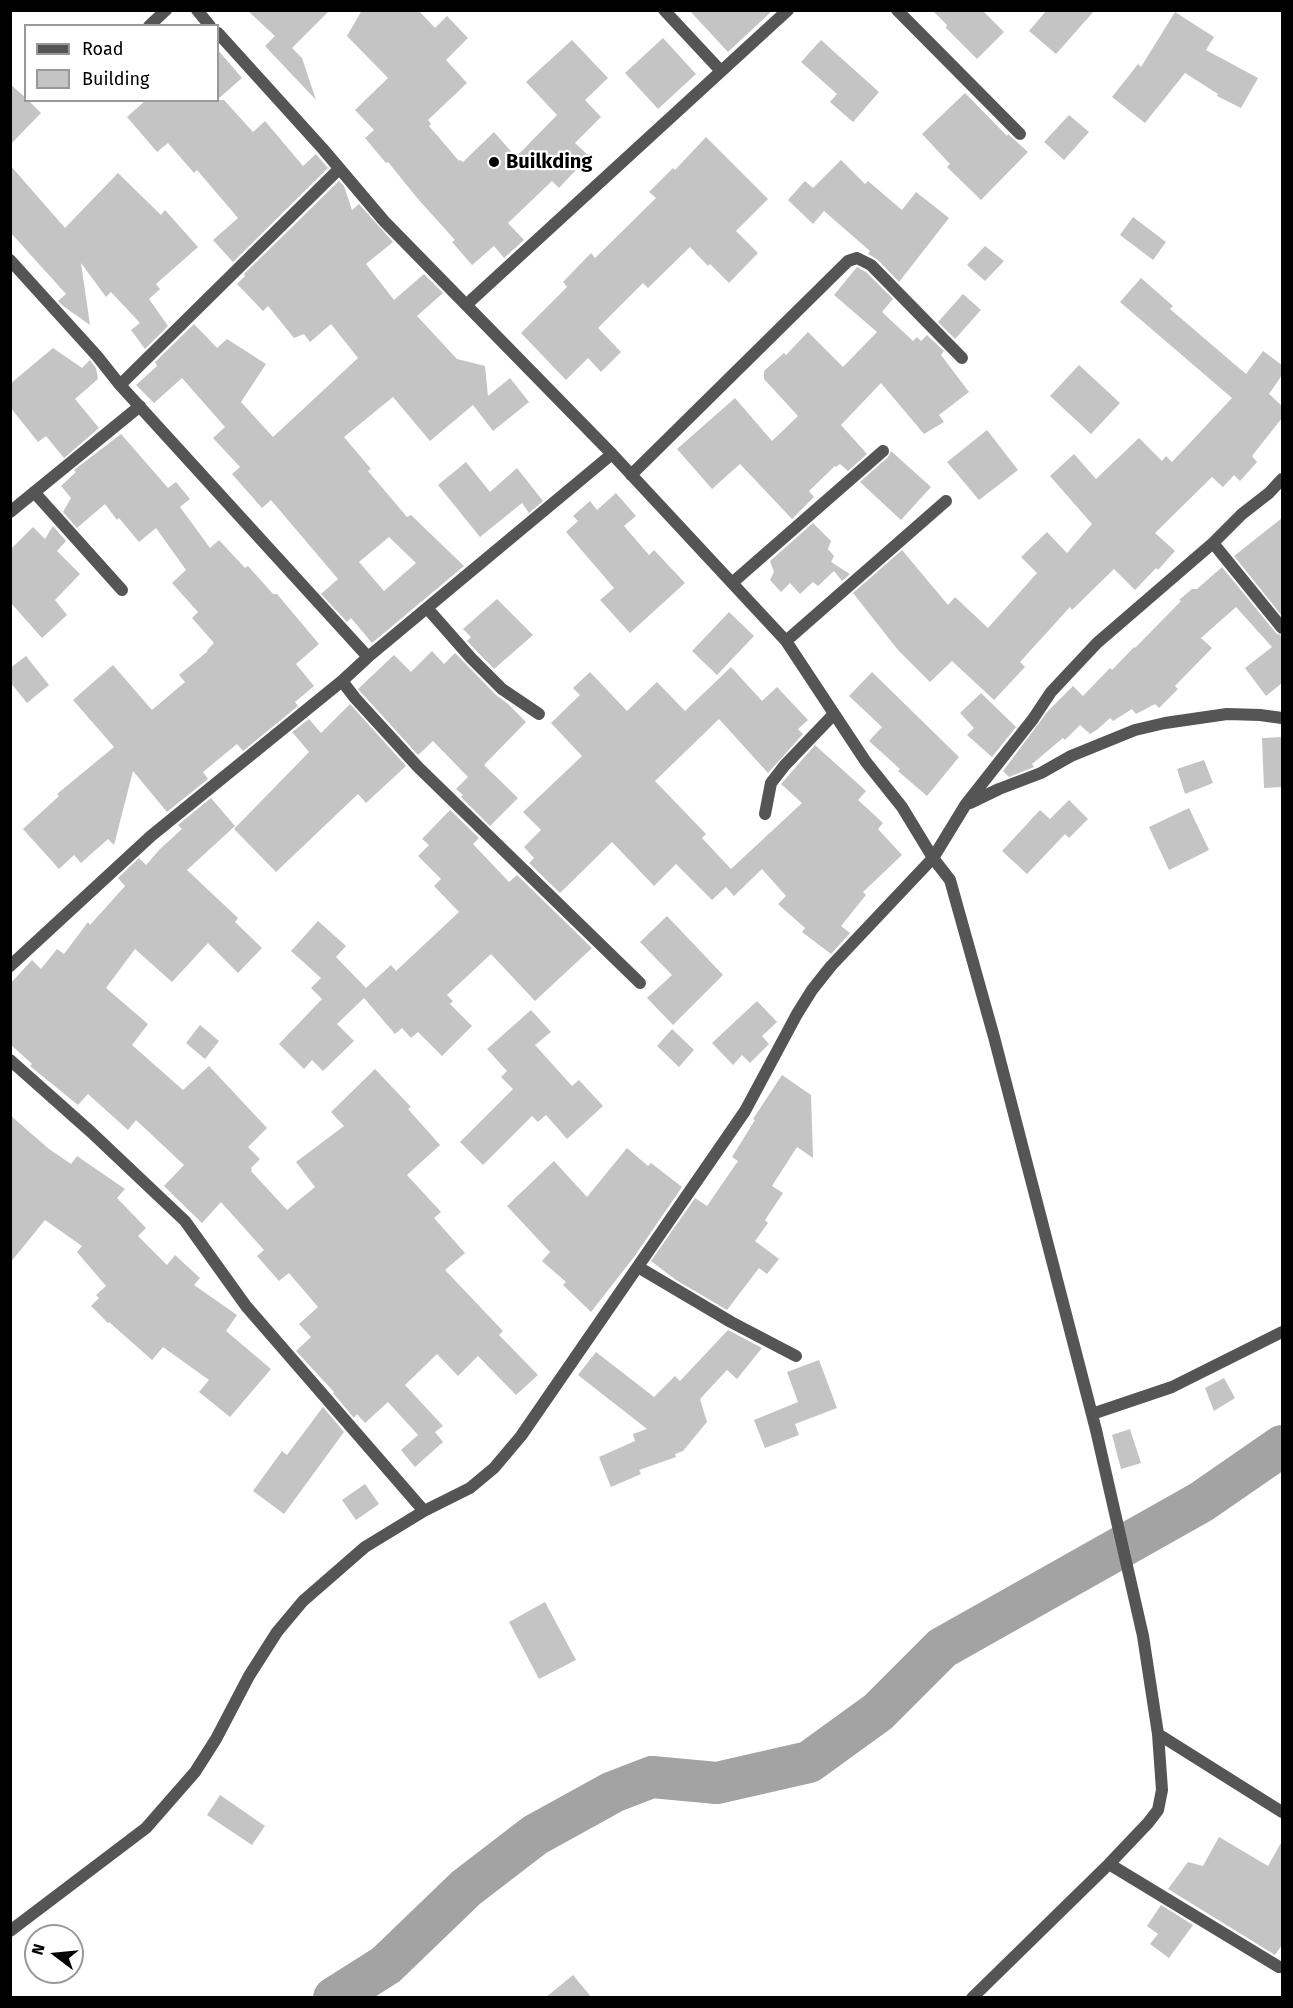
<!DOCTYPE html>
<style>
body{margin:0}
#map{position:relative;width:1293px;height:2008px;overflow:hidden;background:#fff;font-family:"Fira Sans",sans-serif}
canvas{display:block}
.frame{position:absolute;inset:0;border:12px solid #000;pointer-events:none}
.legend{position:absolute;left:24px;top:24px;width:195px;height:78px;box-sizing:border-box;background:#fff;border:2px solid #999;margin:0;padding:8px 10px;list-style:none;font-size:18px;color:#000}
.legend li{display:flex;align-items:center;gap:12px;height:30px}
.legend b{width:30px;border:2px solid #999}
.north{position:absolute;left:24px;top:1924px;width:60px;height:60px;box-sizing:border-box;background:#fff;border:2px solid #999;border-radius:50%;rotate:286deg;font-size:16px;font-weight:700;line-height:24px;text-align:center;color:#000}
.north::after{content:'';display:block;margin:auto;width:21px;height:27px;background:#000;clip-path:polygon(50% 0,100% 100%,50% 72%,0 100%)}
</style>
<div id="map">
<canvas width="1293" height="2008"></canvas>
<div class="frame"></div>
<ul class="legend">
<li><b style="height:8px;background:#555"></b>Road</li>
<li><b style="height:16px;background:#c4c4c4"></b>Building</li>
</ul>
<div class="north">N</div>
</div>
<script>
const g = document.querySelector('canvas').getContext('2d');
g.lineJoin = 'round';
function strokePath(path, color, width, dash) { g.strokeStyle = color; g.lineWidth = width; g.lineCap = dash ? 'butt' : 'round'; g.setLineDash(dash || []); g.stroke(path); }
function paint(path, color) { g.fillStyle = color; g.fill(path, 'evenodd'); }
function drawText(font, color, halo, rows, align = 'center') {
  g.font = font + ' "Fira Sans",sans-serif'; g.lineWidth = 4.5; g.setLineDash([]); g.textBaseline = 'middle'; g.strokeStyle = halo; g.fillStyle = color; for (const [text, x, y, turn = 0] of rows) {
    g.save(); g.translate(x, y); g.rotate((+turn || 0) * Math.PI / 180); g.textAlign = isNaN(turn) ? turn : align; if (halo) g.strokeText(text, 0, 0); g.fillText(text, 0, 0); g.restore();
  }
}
const river = new Path2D(`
 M 334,1998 L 386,1965 L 466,1888 L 535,1835 L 613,1792 L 652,1777 L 717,1783 L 809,1762 L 878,1712 L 942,1648 L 1201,1502 L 1282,1446`);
const building = new Path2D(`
 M 247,10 L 330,10 L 292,48 L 302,58 L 316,100 L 265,46 L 275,36 Z
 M 362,10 L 418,10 L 435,28 L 447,16 L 468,38 L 446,60 L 467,83 L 428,120 L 431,124 L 429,126 L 459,161 L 460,160 L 463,162 L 494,132 L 516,157 L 557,115 L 526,82 L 572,40 L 608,78 L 585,100 L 601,117 L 575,143 L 589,156 L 559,188 L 552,181 L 508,223 L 524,240 L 504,258 L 494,246 L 472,265 L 452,242 L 455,240 L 418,199 L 388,162 L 386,163 L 365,138 L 374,130 L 355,110 L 388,78 L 347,36 Z
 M 689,10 L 773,10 L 728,52 Z
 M 932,10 L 982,10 L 1004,32 L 977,59 L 946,28 L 947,25 Z
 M 1047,10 L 1095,10 L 1056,54 L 1029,31 Z
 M 1175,12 L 1214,37 L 1206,50 L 1258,78 L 1241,108 L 1217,96 L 1218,94 L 1185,73 L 1145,123 L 1112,97 L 1138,64 L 1141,67 Z
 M 663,38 L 696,74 L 658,109 L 625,73 Z
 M 821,40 L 879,92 L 853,122 L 830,102 L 837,94 L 801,62 Z
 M 218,50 L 242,78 L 218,99 Z
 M 10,84 L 26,98 L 26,100 L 28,100 L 41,113 L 10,145 Z
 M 965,93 L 1007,136 L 1008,134 L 1028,152 L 981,200 L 947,167 L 950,164 L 922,134 Z
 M 146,100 L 224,100 L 253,132 L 265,121 L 303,166 L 316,154 L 328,168 L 233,262 L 213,240 L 238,218 L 197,170 L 194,173 L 168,143 L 157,152 L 127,117 Z
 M 1069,115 L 1089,132 L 1064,160 L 1044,142 Z
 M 706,137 L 768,199 L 736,231 L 758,253 L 729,283 L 710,264 L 708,266 L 690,247 L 648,288 L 643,283 L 598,328 L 621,352 L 601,372 L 588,358 L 566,380 L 521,333 L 567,287 L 563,282 L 591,253 L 595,258 L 656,198 L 649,192 L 673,168 L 675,170 Z
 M 841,160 L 865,184 L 868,181 L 902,210 L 916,192 L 949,218 L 899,282 L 877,259 L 868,254 L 870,251 L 824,211 L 813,224 L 788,200 L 805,181 L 813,188 Z
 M 10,165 L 65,228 L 118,173 L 161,215 L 165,210 L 198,247 L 156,284 L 160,289 L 149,299 L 168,326 L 145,349 L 131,330 L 140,323 L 111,292 L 106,297 L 81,263 L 90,325 L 63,306 L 58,301 L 66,294 L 10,232 Z
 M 339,181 L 344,186 L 352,210 L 359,204 L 393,242 L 366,264 L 394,300 L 424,274 L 443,293 L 417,316 L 457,359 L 485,366 L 488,396 L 510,378 L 529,402 L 493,431 L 473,405 L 430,441 L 393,397 L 344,437 L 371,469 L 368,471 L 407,517 L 411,515 L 464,566 L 372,643 L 351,618 L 347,622 L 321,594 L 338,579 L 271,500 L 262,508 L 232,474 L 240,467 L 213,438 L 225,427 L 182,378 L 154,403 L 136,385 L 157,366 L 155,362 L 194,324 L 217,348 L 227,339 L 266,364 L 241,402 L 273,437 L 358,358 L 331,324 L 310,342 L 304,334 L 294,338 L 268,306 L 263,311 L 237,284 L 245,276 L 244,274 ZM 389,537 L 416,563 L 384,591 L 359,562 Z
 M 1133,217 L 1166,242 L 1153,260 L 1120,235 Z
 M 985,246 L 1004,261 L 985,281 L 967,265 Z
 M 857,267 L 866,272 L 893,299 L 882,312 L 913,341 L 917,337 L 921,341 L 927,335 L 944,351 L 941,355 L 969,392 L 939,415 L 944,422 L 924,434 L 881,383 L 841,425 L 867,454 L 848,471 L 840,464 L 836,467 L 835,466 L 809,491 L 814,497 L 792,519 L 740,464 L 712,489 L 677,449 L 735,398 L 772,441 L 798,416 L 764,379 L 764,371 L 784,353 L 786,355 L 808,332 L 843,367 L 877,332 L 834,295 Z
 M 1141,278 L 1173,306 L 1170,309 L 1246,374 L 1263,351 L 1282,365 L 1282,375 L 1269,394 L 1282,406 L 1282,418 L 1252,456 L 1257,462 L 1240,481 L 1234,475 L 1223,487 L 1212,477 L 1155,533 L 1175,551 L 1158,570 L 1156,568 L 1135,590 L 1114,569 L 1072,610 L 1070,607 L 1020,662 L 1025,667 L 994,700 L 952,661 L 930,682 L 898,650 L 853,593 L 902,550 L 948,605 L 955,597 L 988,628 L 1037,573 L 1021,557 L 1047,532 L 1067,553 L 1092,524 L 1050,476 L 1074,454 L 1096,479 L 1139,438 L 1162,461 L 1166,456 L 1172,462 L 1232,398 L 1120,302 Z
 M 963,294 L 981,310 L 955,339 L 938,322 Z
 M 53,348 L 82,368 L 90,360 L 96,368 L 98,379 L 75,399 L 99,428 L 64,458 L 46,436 L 38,442 L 10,407 L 10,384 Z
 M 1079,365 L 1120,403 L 1091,434 L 1050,396 Z
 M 987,430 L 1018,470 L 979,500 L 947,462 Z
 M 121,434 L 168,488 L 176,482 L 190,499 L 180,507 L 210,548 L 219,540 L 245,568 L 248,566 L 273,594 L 277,594 L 319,644 L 296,664 L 314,686 L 295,702 L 298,706 L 243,751 L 237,744 L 203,772 L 208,779 L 167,812 L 133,771 L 114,845 L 108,839 L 81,863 L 74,855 L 59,869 L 23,829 L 59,796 L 57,794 L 114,747 L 73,700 L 113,665 L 152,710 L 185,682 L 179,675 L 208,651 L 207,650 L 214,643 L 192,618 L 198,612 L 172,583 L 186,570 L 156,528 L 139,542 L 119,518 L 117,520 L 105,504 L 77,528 L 63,512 L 71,498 L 61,486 L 76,472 L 74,470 Z
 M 891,451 L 931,487 L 901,520 L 860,482 L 888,457 Z
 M 466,462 L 490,492 L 517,468 L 543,501 L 529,513 L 522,503 L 480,537 L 438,485 Z
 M 616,493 L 636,516 L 624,526 L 649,555 L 654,550 L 685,583 L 630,633 L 600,600 L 614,588 L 566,532 L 578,521 L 573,516 L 590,501 L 597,510 Z
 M 1282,518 L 1282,616 L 1234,556 Z
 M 813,523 L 831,541 L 828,549 L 834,556 L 831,562 L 850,574 L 842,581 L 834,571 L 818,586 L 813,582 L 800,594 L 790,583 L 781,592 L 770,580 L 774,572 L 770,561 Z
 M 53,526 L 66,541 L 57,551 L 80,574 L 55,600 L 67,615 L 42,638 L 10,602 L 10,550 L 33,527 L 45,539 Z
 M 1222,567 L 1276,633 L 1282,636 L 1282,683 L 1266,696 L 1245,668 L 1272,647 L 1236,607 L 1201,638 L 1212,648 L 1175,686 L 1178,689 L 1159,708 L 1155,704 L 1136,714 L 1132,709 L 1113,721 L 1110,718 L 1098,729 L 1090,734 L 1080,725 L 1065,740 L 1063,738 L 1032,764 L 1034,767 L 1009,777 L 1003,771 L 1048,711 L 1073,686 L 1083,696 L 1110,668 L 1112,670 L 1134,647 L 1135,648 L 1181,601 L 1179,600 L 1192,589 L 1197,589 Z
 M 497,599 L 533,635 L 494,669 L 467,641 L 471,637 L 463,629 Z
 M 729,612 L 754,636 L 717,675 L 692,651 Z
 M 432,651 L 444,664 L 455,653 L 496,695 L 507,703 L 526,722 L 484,765 L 518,798 L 490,826 L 461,797 L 463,795 L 456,789 L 468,777 L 433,741 L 418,755 L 358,689 L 394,655 L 411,672 Z
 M 26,656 L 49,685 L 27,703 L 10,682 L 10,668 Z
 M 731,667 L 762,701 L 777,687 L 808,720 L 798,729 L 803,734 L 768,773 L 719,719 L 655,781 L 706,834 L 702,838 L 731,869 L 802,803 L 781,784 L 815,745 L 866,791 L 858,800 L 883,823 L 878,829 L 902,855 L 863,892 L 866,895 L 841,926 L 850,933 L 831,954 L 802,932 L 805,928 L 778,904 L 786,896 L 762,869 L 734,896 L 726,887 L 712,900 L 676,864 L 654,886 L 612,842 L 560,893 L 529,863 L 534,858 L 524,847 L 541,830 L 523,812 L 582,756 L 551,723 L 580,695 L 573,688 L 590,672 L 627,711 L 657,682 L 685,711 Z
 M 872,672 L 959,757 L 927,796 L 898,771 L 900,769 L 869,741 L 882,727 L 849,696 Z
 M 981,693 L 1016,727 L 992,757 L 967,735 L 974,728 L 960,713 Z
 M 350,704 L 406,766 L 366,803 L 358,794 L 276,872 L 234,829 L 309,752 L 292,732 L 309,719 L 321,733 Z
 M 1282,737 L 1282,787 L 1264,788 L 1262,738 Z
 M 1204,760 L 1213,783 L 1185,794 L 1177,769 Z
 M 211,798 L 235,826 L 187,870 L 238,918 L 235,922 L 262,948 L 238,973 L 208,943 L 172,982 L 135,949 L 106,988 L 148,1024 L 132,1045 L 183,1090 L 209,1066 L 267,1128 L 248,1147 L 260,1159 L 251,1168 L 252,1170 L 251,1171 L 287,1210 L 315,1187 L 296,1162 L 344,1126 L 331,1112 L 375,1069 L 411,1107 L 408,1109 L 440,1145 L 407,1175 L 441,1212 L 434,1218 L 465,1253 L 445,1270 L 503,1331 L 499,1335 L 538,1375 L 516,1395 L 478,1356 L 458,1376 L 437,1354 L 405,1385 L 443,1426 L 435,1432 L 443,1442 L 415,1467 L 401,1450 L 418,1435 L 388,1402 L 365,1423 L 357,1414 L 354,1418 L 333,1393 L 334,1392 L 296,1351 L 311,1337 L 299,1324 L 318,1307 L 289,1273 L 279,1281 L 257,1256 L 264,1250 L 221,1202 L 202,1223 L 164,1186 L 184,1165 L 136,1120 L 128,1130 L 88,1094 L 78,1105 L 30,1066 L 32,1064 L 10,1044 L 10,984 L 32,960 L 41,969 L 57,949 L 64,954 L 88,922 L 90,925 L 125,886 L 118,878 L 139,858 L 146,865 L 160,849 L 182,829 L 178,825 Z
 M 1069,800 L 1088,819 L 1069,838 L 1065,834 L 1027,874 L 1002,851 L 1040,810 L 1050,819 Z
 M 1189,808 L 1209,850 L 1169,870 L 1149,827 Z
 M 450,810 L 479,838 L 473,844 L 509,882 L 517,875 L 592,948 L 535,1001 L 491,954 L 447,995 L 453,1001 L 450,1004 L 472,1026 L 442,1056 L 418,1032 L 411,1038 L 402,1028 L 395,1034 L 364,998 L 337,1024 L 354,1041 L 323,1071 L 312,1060 L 304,1069 L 279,1044 L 322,999 L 311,988 L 321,978 L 291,951 L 318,921 L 346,946 L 336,957 L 366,988 L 391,965 L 396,971 L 459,912 L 434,886 L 441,879 L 418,856 L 429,845 L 422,839 Z
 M 667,916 L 723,975 L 673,1025 L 647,998 L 672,975 L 640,942 Z
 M 757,1001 L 777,1022 L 762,1036 L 769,1044 L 750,1063 L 742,1055 L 733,1065 L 712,1043 Z
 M 531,1010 L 551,1032 L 535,1045 L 572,1086 L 579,1080 L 603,1106 L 567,1139 L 546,1115 L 538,1122 L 532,1116 L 483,1165 L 460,1142 L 513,1089 L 501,1077 L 507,1071 L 487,1049 Z
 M 200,1025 L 219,1041 L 205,1059 L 186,1043 Z
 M 672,1029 L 694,1050 L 679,1067 L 657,1046 Z
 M 782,1075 L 811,1095 L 813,1158 L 797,1147 L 772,1186 L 783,1193 L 765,1220 L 768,1223 L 755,1241 L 779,1259 L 767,1274 L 759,1268 L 727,1310 L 676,1280 L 651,1261 L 695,1198 L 707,1206 L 738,1161 L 732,1157 L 755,1120 L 753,1119 Z
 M 10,1115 L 49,1149 L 71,1164 L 77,1156 L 125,1189 L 117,1198 L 146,1228 L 138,1236 L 167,1265 L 175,1255 L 200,1278 L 194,1285 L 237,1315 L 226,1331 L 271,1369 L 230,1417 L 199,1392 L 209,1380 L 163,1347 L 152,1360 L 109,1322 L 108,1323 L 91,1306 L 99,1298 L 96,1295 L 106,1286 L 77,1252 L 82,1246 L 45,1220 L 10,1263 Z
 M 627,1148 L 648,1166 L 651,1163 L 682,1187 L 634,1257 L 591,1312 L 563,1285 L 566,1282 L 542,1261 L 550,1252 L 507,1206 L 554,1161 L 587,1197 Z
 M 728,1330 L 762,1348 L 737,1379 L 727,1370 L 700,1399 L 707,1422 L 683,1451 L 675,1454 L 676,1457 L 639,1470 L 641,1474 L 611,1487 L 599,1457 L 635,1441 L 633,1434 L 647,1429 L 578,1375 L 596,1352 L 654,1397 L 675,1376 L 680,1381 Z
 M 819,1360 L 837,1408 L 795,1424 L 799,1435 L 765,1448 L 754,1420 L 798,1402 L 787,1372 Z
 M 1224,1378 L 1235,1398 L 1214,1411 L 1205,1388 Z
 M 323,1407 L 344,1432 L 284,1514 L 253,1491 L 282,1451 L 287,1455 Z
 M 1130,1429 L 1141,1463 L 1121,1469 L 1112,1435 Z
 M 365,1484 L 379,1504 L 356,1520 L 342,1500 Z
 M 545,1602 L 576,1660 L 539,1679 L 509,1622 Z
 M 220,1795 L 265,1826 L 252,1845 L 207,1815 Z
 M 1219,1837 L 1268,1866 L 1282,1841 L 1282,1945 L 1275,1955 L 1168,1889 L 1188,1862 L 1203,1866 Z
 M 1161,1905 L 1193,1925 L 1169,1958 L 1150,1944 L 1158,1934 L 1147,1926 Z
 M 573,1975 L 592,1998 L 545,1998 Z`);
const street = new Path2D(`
 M 197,10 L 210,26
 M 664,10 L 720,70
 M 897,10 L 1020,134
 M 149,26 L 166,10
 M 218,33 L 323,149 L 384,221 L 612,454 L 786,641 L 866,762 L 902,807 L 933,858 L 950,880 L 994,1037 L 1096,1430 L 1143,1636 L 1158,1734 L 1162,1790 L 1158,1810 L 1148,1823 L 1109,1864 L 972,1998
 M 10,260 L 97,356 L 120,385 L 368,657
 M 466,305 L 788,10
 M 120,385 L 339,169
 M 631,475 L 848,261 L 857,258 L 871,265 L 962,358
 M 34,492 L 122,590
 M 10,512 L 140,406
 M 1213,543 L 1282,628
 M 732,583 L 883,451
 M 427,608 L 471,658 L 502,689 L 539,714
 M 786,641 L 946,501
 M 342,681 L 355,698 L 418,767 L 640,983
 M 970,803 L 999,789 L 1041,773 L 1071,756 L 1135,730 L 1165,723 L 1227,714 L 1260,715 L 1282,718
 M 765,814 L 771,783 L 785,765 L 834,714
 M 10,966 L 151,836 L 342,681 L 368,657 L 612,454
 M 10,1060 L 91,1132 L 185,1221 L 246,1306 L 424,1511
 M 638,1267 L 731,1322 L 796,1356
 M 1092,1414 L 1172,1387 L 1282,1332
 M 1158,1734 L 1282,1812
 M 1109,1864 L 1279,1967 L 1282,1967
 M 10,1931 L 146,1828 L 195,1772 L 216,1739 L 249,1676 L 277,1632 L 303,1601 L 365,1547 L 424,1511 L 470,1488 L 494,1468 L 521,1436 L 745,1111 L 797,1014 L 812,990 L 831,966 L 933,858 L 966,804 L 1033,719 L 1051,692 L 1097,643 L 1213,543 L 1242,514 L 1269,493 L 1282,479`);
const markers = [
 [494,162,6,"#000"]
];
const poiNames = [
 ["Builkding",506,162]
];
strokePath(river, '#a3a3a3', 42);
paint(building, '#c4c4c4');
strokePath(street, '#555', 12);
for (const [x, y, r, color] of markers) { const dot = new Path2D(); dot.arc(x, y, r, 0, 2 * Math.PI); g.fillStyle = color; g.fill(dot); strokePath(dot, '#fff', 2); }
drawText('bold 20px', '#000', '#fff', poiNames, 'left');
</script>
